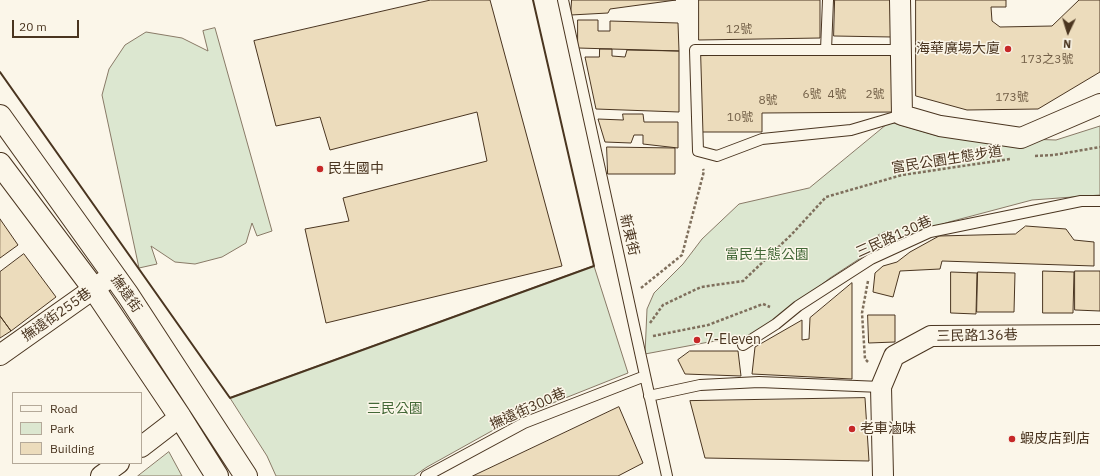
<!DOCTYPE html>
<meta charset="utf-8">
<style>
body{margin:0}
#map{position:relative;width:1100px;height:476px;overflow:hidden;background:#fbf6e9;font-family:"IBM Plex Sans",sans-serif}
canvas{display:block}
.legend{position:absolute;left:12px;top:392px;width:130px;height:72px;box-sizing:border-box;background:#fbf6e9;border:1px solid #b4a999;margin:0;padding:5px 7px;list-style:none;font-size:12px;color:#4a3520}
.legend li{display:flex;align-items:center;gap:8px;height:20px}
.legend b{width:20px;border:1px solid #b4a999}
.north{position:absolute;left:1048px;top:12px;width:40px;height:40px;-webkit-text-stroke:3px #fbf6e9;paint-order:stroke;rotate:184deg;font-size:11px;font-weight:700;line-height:16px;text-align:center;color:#4a3520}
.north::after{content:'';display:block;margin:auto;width:14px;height:18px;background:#4a3520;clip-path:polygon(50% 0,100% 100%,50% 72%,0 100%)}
.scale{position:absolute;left:12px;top:20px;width:67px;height:18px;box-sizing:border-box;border:2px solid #4a3520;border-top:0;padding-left:5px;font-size:12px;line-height:14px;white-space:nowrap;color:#4a3520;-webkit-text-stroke:3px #fbf6e9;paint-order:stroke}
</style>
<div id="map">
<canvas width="1100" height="476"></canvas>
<ul class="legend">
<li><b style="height:5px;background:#fbf6e9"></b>Road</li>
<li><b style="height:11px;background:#dce7d0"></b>Park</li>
<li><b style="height:11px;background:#ecdcbc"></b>Building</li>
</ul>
<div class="north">N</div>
<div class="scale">20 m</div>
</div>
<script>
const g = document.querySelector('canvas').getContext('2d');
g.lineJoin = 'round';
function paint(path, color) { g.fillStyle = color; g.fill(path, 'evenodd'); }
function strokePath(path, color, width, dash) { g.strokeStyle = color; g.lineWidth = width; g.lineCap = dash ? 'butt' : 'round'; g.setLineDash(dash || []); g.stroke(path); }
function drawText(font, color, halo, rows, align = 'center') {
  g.font = font + ' "IBM Plex Sans","Noto Sans TC",sans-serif'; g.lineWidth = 3; g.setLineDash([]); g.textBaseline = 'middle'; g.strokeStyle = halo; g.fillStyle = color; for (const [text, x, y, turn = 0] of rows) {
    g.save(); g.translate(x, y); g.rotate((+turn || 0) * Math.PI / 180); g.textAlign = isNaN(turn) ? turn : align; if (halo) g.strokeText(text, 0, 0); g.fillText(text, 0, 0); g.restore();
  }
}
const green = new Path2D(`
 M 215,28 L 272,231 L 257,236 L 252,223 L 246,243 L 222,257 L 195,264 L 175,262 L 151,246 L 157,264 L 139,268 L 102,95 L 109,69 L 125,45 L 146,32 L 182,38 L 208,51 L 203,31 Z
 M 890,122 L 938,136 L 1056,140 L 1100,126 L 1100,195 L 1032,200 L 949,222 L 882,244 L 830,278 L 755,336 L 709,342 L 645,354 L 647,309 L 654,293 L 683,264 L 702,239 L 739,204 L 809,188 Z
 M 594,266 L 628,373 L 515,418 L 427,467 L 414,476 L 276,476 L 267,456 L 230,398 Z
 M 169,452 L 182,476 L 138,476 Z`);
const building = new Path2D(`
 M 431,0 L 490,0 L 562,266 L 326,323 L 305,229 L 349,221 L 343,198 L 487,161 L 477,112 L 330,150 L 320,117 L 276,126 L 254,41 Z
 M 572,0 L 676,0 L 610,9 L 608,13 L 571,15 Z
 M 699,0 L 820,0 L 820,38 L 699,40 Z
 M 835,0 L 893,0 L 892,37 L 834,36 Z
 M 916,0 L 1006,0 L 1006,7 L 991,7 L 992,21 L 1000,27 L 1052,26 L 1079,0 L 1100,0 L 1100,72 L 1038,109 L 967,110 L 916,96 Z
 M 578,20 L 598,20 L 598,31 L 610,31 L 610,21 L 678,23 L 679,51 L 578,48 Z
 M 600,49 L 612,49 L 612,56 L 625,57 L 627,50 L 679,51 L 679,112 L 596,109 L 585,57 L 599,57 Z
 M 896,54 L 896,112 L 762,113 L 762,132 L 701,132 L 700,56 Z
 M 623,114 L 643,114 L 644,122 L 678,122 L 678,148 L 643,144 L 643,135 L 634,135 L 631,143 L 605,142 L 598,119 L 623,120 Z
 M 607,147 L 675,148 L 675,174 L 608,174 Z
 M 0,219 L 18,245 L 0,258 Z
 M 1026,226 L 1066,229 L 1074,240 L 1094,242 L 1094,266 L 942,261 L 940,269 L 900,271 L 893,297 L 873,292 L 875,273 L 883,266 L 897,262 L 910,252 L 939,236 L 1015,234 Z
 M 24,254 L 56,297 L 11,331 L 0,316 L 0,272 Z
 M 1043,271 L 1074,272 L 1073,313 L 1043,313 Z
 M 1075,271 L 1100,271 L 1100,311 L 1075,310 Z
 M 951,272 L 977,273 L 976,314 L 951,313 Z
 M 978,272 L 1015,273 L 1014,312 L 977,312 Z
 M 852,283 L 852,379 L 752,374 L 755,347 L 802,320 L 802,340 L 809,339 L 810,318 Z
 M 868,315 L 895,315 L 895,342 L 869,343 Z
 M 0,316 L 11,331 L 0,338 Z
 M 690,351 L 738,351 L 741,376 L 685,374 L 678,360 Z
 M 865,398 L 869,461 L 705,458 L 690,401 Z
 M 619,407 L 643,463 L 618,476 L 473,476 Z`);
const path = new Path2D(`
 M 1035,156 L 1054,155 L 1100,147
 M 878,236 L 888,231
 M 868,281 L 862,313 L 865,359 L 868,362
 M 641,288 L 682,255 L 704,171 L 703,169
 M 650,323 L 663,305 L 701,287 L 743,281 L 792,234 L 826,197 L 902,175 L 1010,159
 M 653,336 L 708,325 L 763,304 L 770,307`);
const lane = new Path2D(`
 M 563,0 L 667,476
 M 826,50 L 828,0
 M 901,50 L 695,50 L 698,151 L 717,156 L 762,139 L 851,130 L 902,115
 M 743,345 L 776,324 L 798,306 L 871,259 L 930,232 L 1081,201 L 1100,201
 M 649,396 L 700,385 L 759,382 L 881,387
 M 426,476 L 524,423 L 645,376`);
const street = new Path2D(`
 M 900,0 L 902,115 L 940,126 L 1021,138 L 1100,104
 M 0,355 L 113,275
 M 141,447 L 180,417
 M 101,476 L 119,463
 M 883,476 L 881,387 L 894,356 L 931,336 L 1100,335`);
const secondary = new Path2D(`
 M 0,116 L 128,295 L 246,476
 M 0,164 L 94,289 L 180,417 L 217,476`);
const wall = new Path2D(`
 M 0,72 L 230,398 L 594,266 L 533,0`);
const markers = [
 [1008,49,4,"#c62828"],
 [320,169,4,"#c62828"],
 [697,340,4,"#c62828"],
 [852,429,4,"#c62828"],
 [1012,439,4,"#c62828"]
];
const numberNames = [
 ["12號",739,30],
 ["173之3號",1047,60],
 ["6號",812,95],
 ["4號",837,95],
 ["2號",875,95],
 ["173號",1012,98],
 ["8號",768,101],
 ["10號",740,118]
];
const poiNames = [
 ["海華廣場大廈",1000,49,"right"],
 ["民生國中",328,169],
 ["7-Eleven",705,340],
 ["老車滷味",860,429],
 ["蝦皮店到店",1020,439]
];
const streetNames = [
 ["富民公園生態步道",947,160,-9],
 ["新東街",629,235,77],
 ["三民路130巷",894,237,-24],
 ["撫遠街",126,294,55],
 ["撫遠街255巷",57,315,-35],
 ["三民路136巷",977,336,-1],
 ["撫遠街300巷",528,409,-24]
];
const parkNames = [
 ["富民生態公園",767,255],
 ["三民公園",395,409]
];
paint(green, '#dce7d0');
strokePath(green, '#887966', 1);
paint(building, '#ecdcbc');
strokePath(building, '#4a3520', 1);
strokePath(lane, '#4a3520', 12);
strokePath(street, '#4a3520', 22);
strokePath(secondary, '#4a3520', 24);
strokePath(path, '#7f6f5c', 2.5, [3, 2]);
strokePath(lane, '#fbf6e9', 10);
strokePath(street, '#fbf6e9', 20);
strokePath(secondary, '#fbf6e9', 22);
strokePath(wall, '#4a3520', 2);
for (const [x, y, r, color] of markers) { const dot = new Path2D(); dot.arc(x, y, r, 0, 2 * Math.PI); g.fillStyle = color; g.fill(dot); strokePath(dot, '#fbf6e9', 1.5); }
drawText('12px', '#725f47', null, numberNames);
drawText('14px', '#4a3520', '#fbf6e9', poiNames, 'left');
drawText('14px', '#4a3520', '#fbf6e9', streetNames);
drawText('14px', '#436837', '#fbf6e9', parkNames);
</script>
